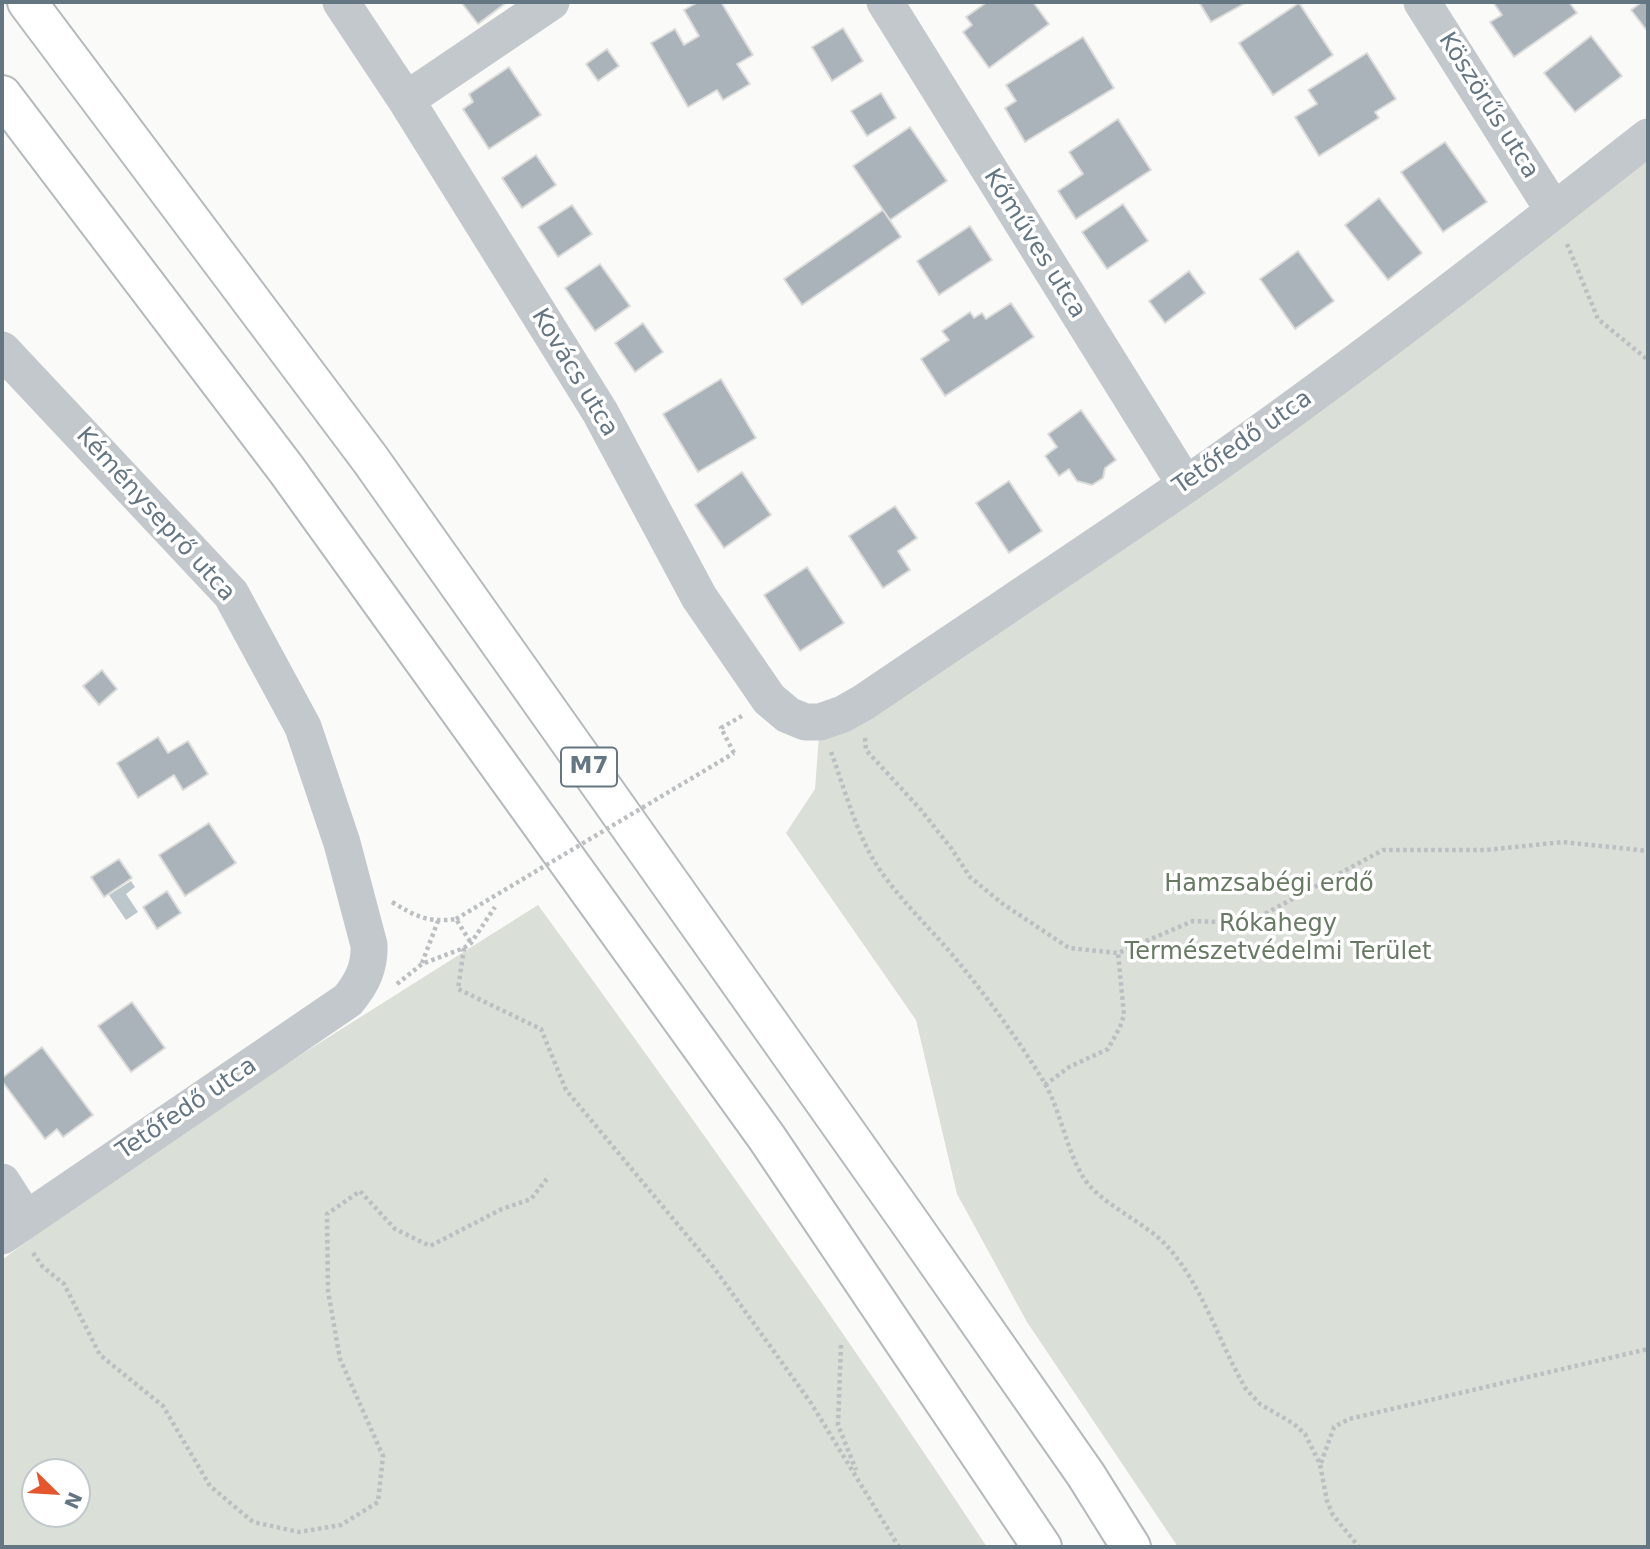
<!DOCTYPE html>
<meta charset="utf-8">
<style>
body{margin:0}
#map{position:relative;width:1650px;height:1549px;overflow:hidden;background:#fafaf8;font-family:"DejaVu Sans",sans-serif}
canvas{display:block}
.frame{position:absolute;inset:0;border:4px solid #657683;pointer-events:none}
.north{position:absolute;left:21px;top:1458px;width:70px;height:70px;box-sizing:border-box;background:#fff;border:2px solid #c1c8cd;border-radius:50%;rotate:114deg;font-size:19px;font-weight:700;line-height:28px;text-align:center;color:#657683}
.north::after{content:'';display:block;margin:auto;width:24px;height:32px;background:#e4572e;clip-path:polygon(50% 0,100% 100%,50% 72%,0 100%)}
</style>
<div id="map">
<canvas width="1650" height="1549"></canvas>
<div class="frame"></div>
<div class="north">N</div>
</div>
<script>
const g = document.querySelector('canvas').getContext('2d');
g.lineJoin = 'round';
function paint(path, color) { g.fillStyle = color; g.fill(path, 'evenodd'); }
function strokePath(path, color, width, dash) { g.strokeStyle = color; g.lineWidth = width; g.lineCap = dash ? 'butt' : 'round'; g.setLineDash(dash || []); g.stroke(path); }
function drawText(font, color, halo, rows, align = 'center') {
  g.font = font + ' "DejaVu Sans",sans-serif'; g.lineWidth = 7; g.setLineDash([]); g.textBaseline = 'middle'; g.strokeStyle = halo; g.fillStyle = color; for (const [text, x, y, turn = 0] of rows) {
    g.save(); g.translate(x, y); g.rotate((+turn || 0) * Math.PI / 180); g.textAlign = isNaN(turn) ? turn : align; if (halo) g.strokeText(text, 0, 0); g.fillText(text, 0, 0); g.restore();
  }
}
const green = new Path2D(`
 M 1648,137 L 1648,1547 L 1178,1547 L 1027,1322 L 957,1194 L 916,1020 L 786,833 L 815,789 L 820,722 Z
 M 538,905 C 692,1116 843,1329 987,1547 L 2,1547 L 2,1260 L 134,1160 ZM 35,1472 L 77,1472 L 77,1514 L 35,1514 Z`);
const water = new Path2D(`
 M 131,881 L 135,887 L 126,894 L 138,912 L 126,920 L 109,895 Z`);
const building = new Path2D(`
 M 461,2 L 507,2 L 478,24 Z
 M 698,2 L 721,2 L 753,55 L 737,64 L 750,84 L 723,100 L 717,90 L 688,107 L 651,43 L 675,29 L 684,45 L 699,36 L 684,10 Z
 M 987,2 L 1033,2 L 1049,24 L 989,68 L 963,32 L 972,25 L 966,17 Z
 M 1199,2 L 1247,2 L 1211,22 Z
 M 1493,2 L 1569,2 L 1577,13 L 1514,57 L 1490,22 L 1502,15 Z
 M 1642,2 L 1648,2 L 1648,32 L 1631,10 Z
 M 1299,3 L 1333,55 L 1273,95 L 1239,43 Z
 M 843,28 L 863,61 L 832,81 L 812,47 Z
 M 1591,36 L 1622,76 L 1575,112 L 1544,73 Z
 M 1083,37 L 1114,88 L 1025,142 L 1005,108 L 1016,101 L 1006,85 Z
 M 607,49 L 619,66 L 598,81 L 586,64 Z
 M 1367,53 L 1396,99 L 1375,112 L 1379,118 L 1319,156 L 1295,117 L 1317,104 L 1308,90 Z
 M 509,67 L 541,115 L 489,149 L 463,109 L 473,102 L 469,94 Z
 M 881,93 L 896,118 L 867,136 L 851,111 Z
 M 1118,119 L 1151,170 L 1076,219 L 1058,191 L 1083,174 L 1069,152 Z
 M 910,127 L 947,181 L 890,220 L 853,166 Z
 M 1445,142 L 1487,202 L 1443,232 L 1401,172 Z
 M 536,155 L 556,185 L 522,208 L 502,178 Z
 M 1379,198 L 1422,253 L 1388,280 L 1345,225 Z
 M 1123,204 L 1148,241 L 1107,269 L 1082,232 Z
 M 572,205 L 592,234 L 558,257 L 538,227 Z
 M 883,210 L 901,237 L 802,305 L 784,279 Z
 M 970,226 L 992,260 L 939,295 L 917,261 Z
 M 1298,251 L 1334,301 L 1295,329 L 1260,279 Z
 M 600,264 L 630,306 L 595,331 L 565,288 Z
 M 1189,271 L 1205,293 L 1165,323 L 1149,301 Z
 M 1011,303 L 1034,337 L 945,396 L 921,359 L 949,340 L 942,331 L 970,312 L 974,318 L 982,313 L 986,319 Z
 M 643,323 L 663,352 L 635,372 L 615,343 Z
 M 721,379 L 756,438 L 698,472 L 663,414 Z
 M 1081,410 L 1116,460 L 1105,468 L 1103,478 L 1092,485 L 1077,481 L 1069,469 L 1059,476 L 1045,456 L 1057,447 L 1048,434 Z
 M 742,472 L 771,515 L 724,548 L 695,505 Z
 M 1009,481 L 1042,531 L 1009,553 L 976,503 Z
 M 895,506 L 917,538 L 898,551 L 910,570 L 883,588 L 849,536 Z
 M 807,567 L 844,623 L 800,651 L 764,595 Z
 M 102,670 L 117,689 L 99,705 L 83,686 Z
 M 158,737 L 168,753 L 188,741 L 208,774 L 183,790 L 174,775 L 138,798 L 117,763 Z
 M 209,823 L 236,863 L 185,896 L 159,855 Z
 M 119,859 L 132,878 L 104,897 L 91,877 Z
 M 167,891 L 181,913 L 157,929 L 143,907 Z
 M 132,1002 L 165,1048 L 131,1072 L 98,1026 Z
 M 42,1047 L 93,1115 L 63,1137 L 57,1129 L 45,1139 L 2,1081 L 2,1078 Z`);
const path = new Path2D(`
 M 1567,244 L 1598,319 L 1648,360
 M 865,738 L 866,750 L 921,810 L 951,848 L 970,877 L 1003,904 L 1069,948 L 1118,953 L 1193,921 L 1248,923 L 1383,850 L 1486,850 L 1563,842 L 1648,851
 M 831,752 C 846,792 857,838 882,873 C 904,904 931,929 955,958 C 987,997 1018,1039 1044,1082 C 1061,1111 1065,1146 1082,1175 C 1097,1203 1144,1221 1167,1246 C 1203,1286 1219,1343 1246,1389 L 1260,1404 L 1294,1424 L 1305,1434 L 1320,1464 L 1327,1501 L 1333,1515 L 1359,1547
 M 734,753 L 721,728 L 742,716
 M 392,902 C 415,916 428,923 456,919 L 471,943
 M 464,948 L 458,989 L 541,1029 L 566,1090 L 714,1268 L 811,1403 L 899,1547
 M 422,963 L 438,921
 M 397,984 L 422,964 L 464,948 L 471,943 L 495,907
 M 1045,1085 L 1069,1067 L 1108,1049 L 1120,1027 L 1124,1015 L 1118,953
 M 33,1253 L 43,1267 L 64,1284 L 100,1355 L 163,1406 L 210,1486 L 253,1522 L 299,1532 L 341,1525 L 378,1502 L 383,1456 L 340,1359 L 328,1291 L 327,1214 L 360,1191 L 395,1229 L 430,1246 L 502,1209 L 531,1199 L 549,1176
 M 841,1345 L 838,1425 L 856,1470
 M 1321,1463 L 1334,1427 L 1349,1419 L 1648,1349`);
const minor = new Path2D(`
 M 341,2 L 406,100 L 600,412 L 699,597 L 769,699 L 788,715 L 805,722 L 820,722 L 843,714 L 864,702 C 1012,601 1164,504 1309,397 C 1424,313 1536,225 1648,137
 M 885,2 L 1185,484
 M 1422,2 L 1554,211
 M 406,100 L 551,2
 M 2,350 L 231,594 L 303,727 L 342,843 L 369,945 C 370,967 362,983 348,1000 L 2,1236
 M 2,1182 L 25,1218`);
const highway = new Path2D(`
 M 27,2 L 370,459 L 906,1217 L 1086,1475 L 1131,1547
 M 2,95 L 286,469 L 767,1138 L 1042,1547`);
const pathBridge = new Path2D(`
 M 456,919 L 734,753`);
const shields = [
 [589,767,56]
];
const shieldNames = [
 ["M7",589,767]
];
const streetNames = [
 ["Köszörűs utca",1488,106,58],
 ["Kőműves utca",1034,244,58],
 ["Kovács utca",574,373,59],
 ["Tetőfedő utca",1243,443,-35],
 ["Kéményseprő utca",155,515,48],
 ["Tetőfedő utca",187,1109,-34]
];
const parkNames = [
 ["Hamzsabégi erdő",1269,885],
 ["Rókahegy",1278,925],
 ["Természetvédelmi Terület",1278,953]
];
paint(green, '#dadfd7');
paint(water, '#bbc7cb');
paint(building, '#aab3b9');
strokePath(building, '#dcdcda', 2);
strokePath(highway, '#b4b9bd', 42);
strokePath(path, '#bbbfc2', 4.5, [3.5, 3.5]);
strokePath(minor, '#c3c8cc', 37);
strokePath(highway, '#fff', 38);
strokePath(pathBridge, '#bbbfc2', 4.5, [3.5, 3.5]);
for (const [x, y, w] of shields) { const box = new Path2D(); box.roundRect(x - w / 2, y - 19.5, w, 39, 5); g.fillStyle = '#fff'; g.fill(box); strokePath(box, '#657683', 2); }
drawText('bold 23px', '#657683', null, shieldNames);
drawText('24px', '#657683', '#fff', streetNames);
drawText('24px', '#687a64', '#fff', parkNames);
</script>
